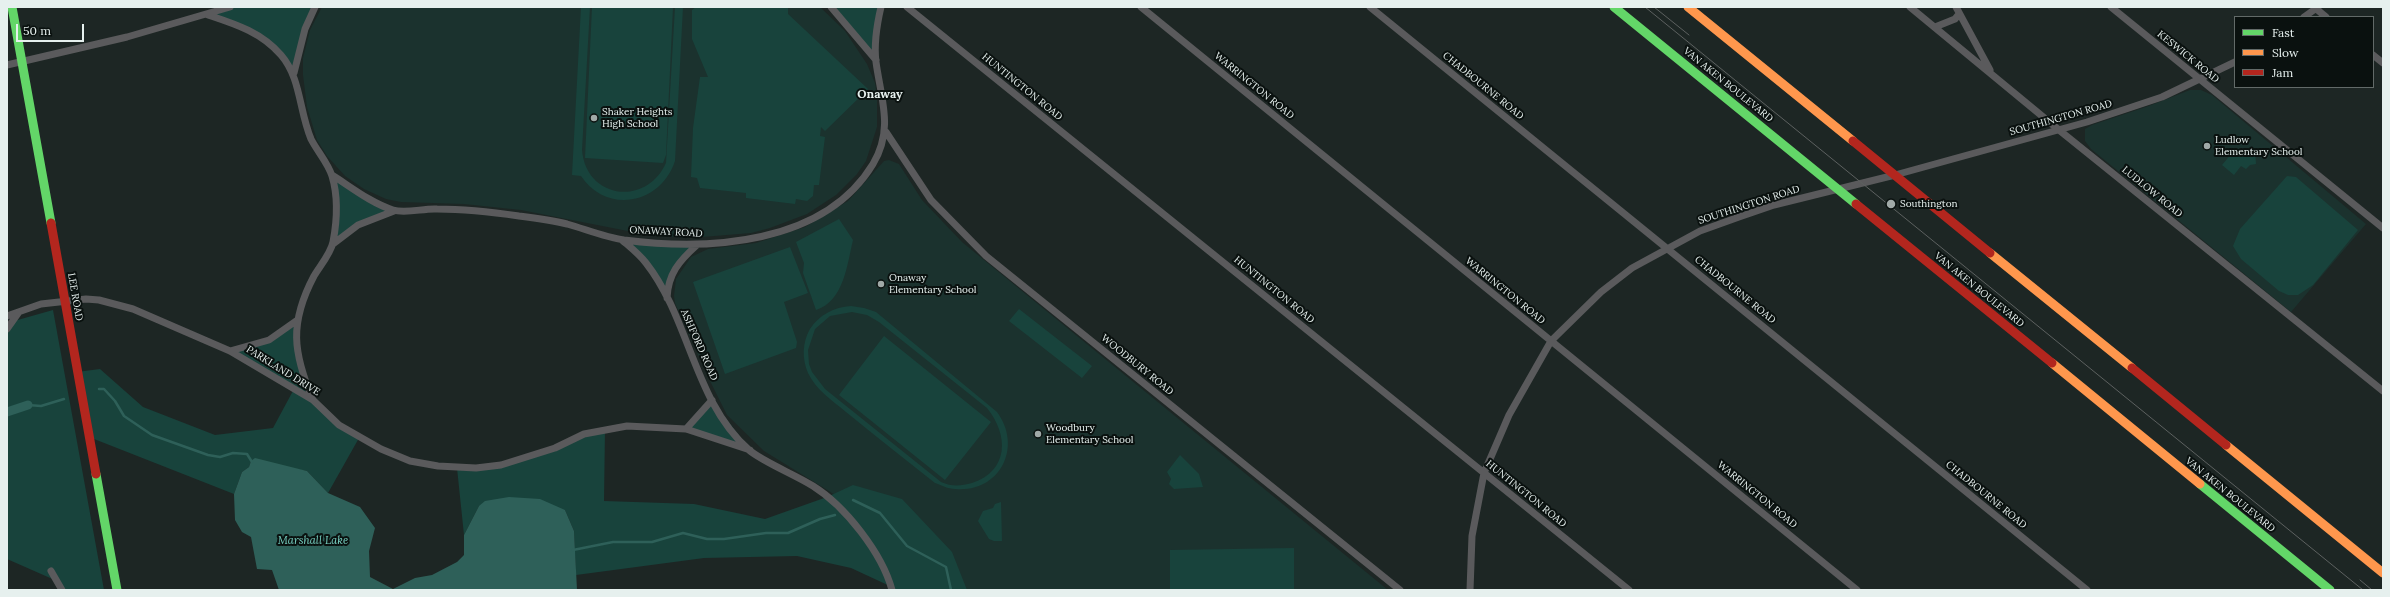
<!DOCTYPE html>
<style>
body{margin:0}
#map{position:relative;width:2390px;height:597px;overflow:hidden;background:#1d2624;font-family:Lora,serif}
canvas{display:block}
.frame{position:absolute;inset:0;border:8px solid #e6f0ee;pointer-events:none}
.legend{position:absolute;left:2234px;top:16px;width:140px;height:72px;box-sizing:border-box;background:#0a110f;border:1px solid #626a68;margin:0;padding:5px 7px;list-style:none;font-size:12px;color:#e6f0ee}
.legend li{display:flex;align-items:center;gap:8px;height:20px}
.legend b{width:20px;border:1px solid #626a68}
.scale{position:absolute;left:16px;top:24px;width:68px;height:18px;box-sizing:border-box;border:2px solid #e6f0ee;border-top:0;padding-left:5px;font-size:12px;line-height:14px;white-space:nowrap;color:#e6f0ee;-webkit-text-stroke:3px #0a110f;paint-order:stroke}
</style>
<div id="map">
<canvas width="2390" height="597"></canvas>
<div class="frame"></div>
<ul class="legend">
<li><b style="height:5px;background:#63d668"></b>Fast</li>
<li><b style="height:5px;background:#ff974d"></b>Slow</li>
<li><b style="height:5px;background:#b3261e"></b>Jam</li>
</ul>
<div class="scale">50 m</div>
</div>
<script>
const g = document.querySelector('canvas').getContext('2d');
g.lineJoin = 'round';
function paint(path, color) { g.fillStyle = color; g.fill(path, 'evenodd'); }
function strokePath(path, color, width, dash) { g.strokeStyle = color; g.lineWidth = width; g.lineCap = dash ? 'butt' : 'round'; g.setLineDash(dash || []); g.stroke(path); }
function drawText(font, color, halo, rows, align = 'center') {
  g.font = font + ' Lora,serif'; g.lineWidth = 4; g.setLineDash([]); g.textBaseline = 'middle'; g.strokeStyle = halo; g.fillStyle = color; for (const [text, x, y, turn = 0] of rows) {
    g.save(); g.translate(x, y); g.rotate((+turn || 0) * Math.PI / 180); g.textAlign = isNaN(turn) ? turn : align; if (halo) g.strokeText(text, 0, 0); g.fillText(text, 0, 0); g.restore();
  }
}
const built = new Path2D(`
 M 322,7 L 820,7 L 845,31 L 867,64 L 875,83 L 877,97 L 877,127 L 866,161 L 857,174 L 836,195 L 807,214 L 770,228 L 751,233 L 690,238 L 648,235 L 521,210 L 464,204 L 401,202 L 386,199 L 364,189 L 345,176 L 327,156 L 317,140 L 307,107 L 303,75 L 303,58 L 310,30 Z
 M 2190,90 L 2201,90 L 2212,95 L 2366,224 L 2291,312 L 2091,149 L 2085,141 L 2085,129 L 2092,125 L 2146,107 Z
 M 889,160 L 899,164 L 922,200 L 962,242 L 1388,590 L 899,590 L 859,517 L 832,493 L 764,451 L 727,415 L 708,377 L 675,303 L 674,296 L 676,279 L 691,257 L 708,249 L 756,243 L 805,227 L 848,201 L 884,161 Z`);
const green = new Path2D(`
 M 230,7 L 315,7 L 294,73 L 262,38 L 208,15 Z
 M 581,7 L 590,7 L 582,150 C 586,199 646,207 666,163 L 675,7 L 683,7 L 675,161 C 661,204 607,215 581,176 L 572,175 Z
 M 592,7 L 673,7 L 666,155 L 663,163 L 585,158 Z
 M 696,7 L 788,7 L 788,14 L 868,89 L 825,131 L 821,127 L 820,136 L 825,137 L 819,185 L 814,185 L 813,196 L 807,201 L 796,199 L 795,204 L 746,198 L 746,193 L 700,188 L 697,178 L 691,177 L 693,128 L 700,77 L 708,77 L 692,39 L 692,10 Z
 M 831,7 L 881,7 L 876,60 Z
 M 2255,149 L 2256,164 L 2250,165 L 2246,169 L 2241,166 L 2234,175 L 2222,165 L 2233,152 Z
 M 332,175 L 394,211 L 375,217 L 333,244 L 336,218 Z
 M 2287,176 L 2296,177 L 2358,230 L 2313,285 L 2298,295 L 2288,295 L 2279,291 L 2241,259 L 2233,246 L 2240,229 Z
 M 839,219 L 853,240 C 847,265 844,301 816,310 L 803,273 L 804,263 L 796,242 Z
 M 622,240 L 697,245 L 675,267 L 667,298 L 652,273 Z
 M 790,247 L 808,293 L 784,302 L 797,342 L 796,348 L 725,374 L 693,282 Z
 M 851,306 L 864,308 L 876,312 L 997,412 C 1023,447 1000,493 955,489 C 948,489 941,485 935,483 C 905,459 875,436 846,412 C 833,401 816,390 808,373 C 802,359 802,343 810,329 C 819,315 834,307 851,306 ZM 852,312 L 867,315 L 879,322 L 987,408 C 1009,435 1009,471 972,483 C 961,486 952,487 941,482 L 825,389 L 812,372 L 809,364 L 808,350 L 815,329 L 830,316 Z
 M 1019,309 L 1092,366 L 1082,378 L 1009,321 Z
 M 53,310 L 104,590 L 62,590 L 57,581 L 7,559 L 7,323 Z
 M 296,321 L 296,336 L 313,400 L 359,438 L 328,493 L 307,471 L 251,461 L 249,467 L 242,472 L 234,494 L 89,437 L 77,372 L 100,369 L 143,407 L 215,435 L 273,428 L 294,389 L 230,351 L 257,345 Z
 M 884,336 L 991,422 L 945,480 L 839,395 Z
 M 712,400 L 750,450 L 686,429 Z
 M 605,429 L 604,501 L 694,504 L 765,519 L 827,497 L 853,485 L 902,499 L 952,552 L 967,590 L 892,590 L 892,587 L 851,568 L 797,556 L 704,558 L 576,575 L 574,531 L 565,510 L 479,506 L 464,535 L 457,468 L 501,465 Z
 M 1180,455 L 1199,474 L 1203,487 L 1174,489 L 1169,484 L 1171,479 L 1167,472 Z
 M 1001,502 L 1002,541 L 994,541 L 989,539 L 978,521 L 983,511 L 993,508 L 995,504 Z
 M 1294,548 L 1294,590 L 1170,590 L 1170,550 Z`);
const water = new Path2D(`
 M 255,458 L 307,471 L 328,493 L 360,507 L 375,528 L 369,551 L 370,577 L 393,589 L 415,578 L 432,575 L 457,562 L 464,555 L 464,535 L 479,506 L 485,501 L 509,497 L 540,499 L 565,510 L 574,531 L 577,590 L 279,590 L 272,570 L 257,569 L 251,537 L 242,532 L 235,520 L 234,494 L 242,472 L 249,467 L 251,461 Z`);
const stream = new Path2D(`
 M 99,389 L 104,389 L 115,401 L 124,416 L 152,435 L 208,455 L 220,457 L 233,453 L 247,454 L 252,462
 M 28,405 L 41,406 L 64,399
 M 853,500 L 880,513 L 907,546 L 946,567 L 951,590
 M 573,550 L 613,542 L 652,542 L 683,533 L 707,539 L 724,539 L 766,533 L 788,533 L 820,519 L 835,515`);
const canal = new Path2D(`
 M 7,412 L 28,405`);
const street = new Path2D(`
 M 831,7 L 876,60
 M 907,7 L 1629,590
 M 1141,7 L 1857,590
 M 1370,7 L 2087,590
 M 1910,7 L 2059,130 L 2383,391
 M 1956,7 L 1990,70
 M 2111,7 L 2383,228
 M 2314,7 L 2326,17
 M 208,15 C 235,24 261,32 281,55 C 301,78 299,111 311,139 C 317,151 328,163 332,176 C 338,196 337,221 333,242 C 331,253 320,266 314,276 C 289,323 293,353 313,400
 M 2304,17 L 2318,7
 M 1935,27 L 1955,19 L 1959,14
 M 2373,55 L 2383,63
 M 7,65 L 127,37 L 230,7
 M 294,73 L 305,29 L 315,7
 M 886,132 L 931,200 L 986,256 L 1400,590
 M 332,175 C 351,187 371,203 393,210 C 406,214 424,208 437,209 C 465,209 492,212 519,216 C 535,218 551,220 567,224 C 585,229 605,237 624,240 C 708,251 824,245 873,164 C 894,129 881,99 876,62 C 874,46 877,24 881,7
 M 622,240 C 630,247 639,254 646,263 C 690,319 694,402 749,450 C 763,462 796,475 813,486 C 845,506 882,553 892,590
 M 333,244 L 358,225 L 394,211
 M 667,298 C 668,274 679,261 697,245
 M 7,316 L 41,304 L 86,299 L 99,300 L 133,309 L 230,351 L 313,400 L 339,425 L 381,449 L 410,461 L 438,466 L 476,468 L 501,465 L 555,448 L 584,434 L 627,426 L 686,429 L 750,450
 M 7,329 L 19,312
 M 230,351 L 269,340 L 296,321
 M 686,429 L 712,400
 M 51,571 L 62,590
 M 1470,590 L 1472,536 L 1484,473 L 1509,415 L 1551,341 L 1601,292 L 1632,268 L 1700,231 L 1739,217 L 1774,205 L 1895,175 L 2087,122 L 2162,97 L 2235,62`);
const fast = new Path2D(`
 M 12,7 L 51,223
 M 1614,7 L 1856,204
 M 96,474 L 117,590
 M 2200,484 L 2330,590`);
const slow = new Path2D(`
 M 1688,7 L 1853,141
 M 1990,253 L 2132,368
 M 2052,363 L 2200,484
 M 2226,445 L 2383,573`);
const jam = new Path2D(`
 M 1853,141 L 1990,253
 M 1856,204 L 2052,363
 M 51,223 L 96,474
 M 2132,368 L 2226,445`);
const tram = new Path2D(`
 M 1645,7 L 2363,590
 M 1654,7 L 1689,35
 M 2360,580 L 2372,590`);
const markers = [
 [594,118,4,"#a0a9a7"],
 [2207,146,4,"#a0a9a7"],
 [1891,204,5,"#a0a9a7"],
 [881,284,4,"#a0a9a7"],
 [1038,434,4,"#a0a9a7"]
];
const streetNames = [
 ["KESWICK ROAD",2188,57,39],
 ["VAN AKEN BOULEVARD",1728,85,39],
 ["WARRINGTON ROAD",1254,86,39],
 ["CHADBOURNE ROAD",1483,86,39],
 ["HUNTINGTON ROAD",1022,87,39],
 ["SOUTHINGTON ROAD",2061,118,-16],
 ["LUDLOW ROAD",2152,192,39],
 ["SOUTHINGTON ROAD",1749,205,-18],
 ["ONAWAY ROAD",666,232,3],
 ["HUNTINGTON ROAD",1274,290,39],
 ["CHADBOURNE ROAD",1735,290,39],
 ["VAN AKEN BOULEVARD",1979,290,39],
 ["WARRINGTON ROAD",1505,291,39],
 ["LEE ROAD",75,297,80],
 ["ASHFORD ROAD",699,345,66],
 ["WOODBURY ROAD",1137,365,39],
 ["PARKLAND DRIVE",283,371,32],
 ["HUNTINGTON ROAD",1526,494,39],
 ["WARRINGTON ROAD",1757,495,39],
 ["CHADBOURNE ROAD",1986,495,39],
 ["VAN AKEN BOULEVARD",2230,495,39]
];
const poiNames = [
 ["Shaker Heights",602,112],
 ["High School",602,124],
 ["Ludlow",2215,140],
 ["Elementary School",2215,152],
 ["Southington",1900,204],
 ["Onaway",889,278],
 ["Elementary School",889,290],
 ["Woodbury",1046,428],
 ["Elementary School",1046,440]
];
const waterNames = [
 ["Marshall Lake",313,541]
];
const quarterNames = [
 ["Onaway",880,95]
];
paint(built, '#1b322e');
paint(green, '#18433c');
paint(water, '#2e6059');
strokePath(stream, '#2e6059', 2.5);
strokePath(canal, '#2e6059', 9);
strokePath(street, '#5a5a5c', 7);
strokePath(fast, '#63d668', 9);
strokePath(slow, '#ff974d', 9);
strokePath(jam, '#b3261e', 9);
strokePath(tram, '#5d6160', 1);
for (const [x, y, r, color] of markers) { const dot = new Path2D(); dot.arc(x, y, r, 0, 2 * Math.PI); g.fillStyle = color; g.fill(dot); strokePath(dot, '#0a110f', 1.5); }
drawText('10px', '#e6f0ee', '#0a110f', streetNames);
drawText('10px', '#e6f0ee', '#0a110f', poiNames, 'left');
drawText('italic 11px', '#78d1c3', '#0a110f', waterNames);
drawText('bold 12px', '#e6f0ee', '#0a110f', quarterNames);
</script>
